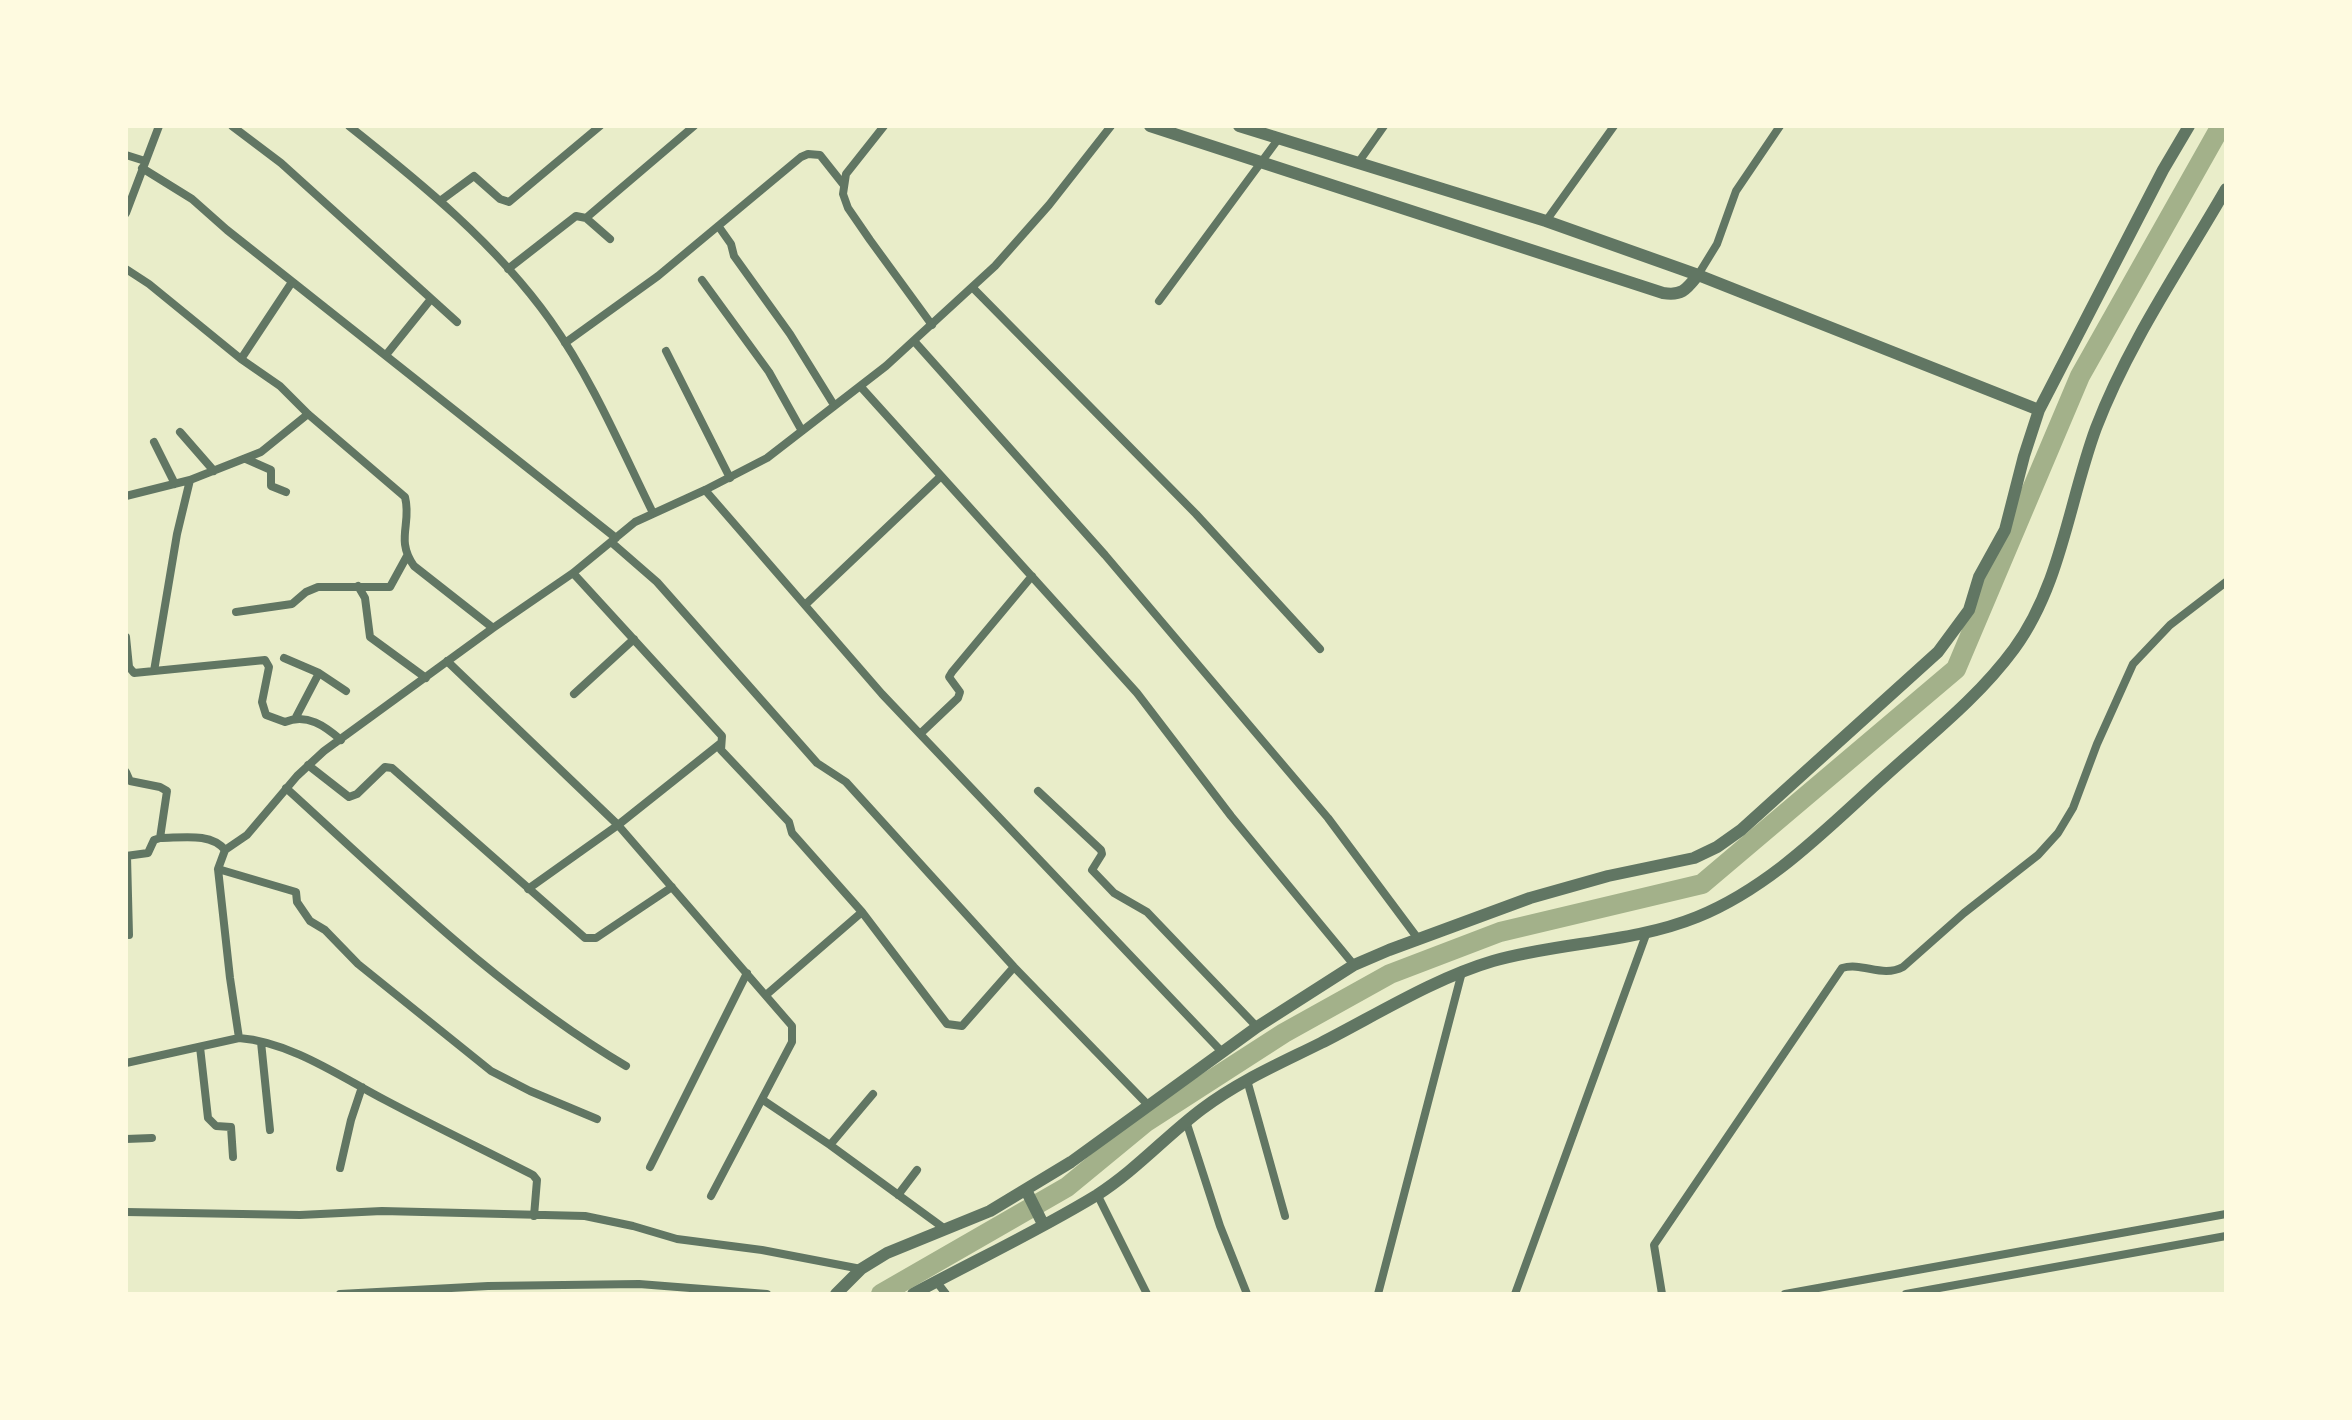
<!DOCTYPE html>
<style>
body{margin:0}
#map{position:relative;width:2352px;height:1420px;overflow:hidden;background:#e9edc9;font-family:Ubuntu,sans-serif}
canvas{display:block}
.frame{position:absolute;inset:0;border:128px solid #fefae0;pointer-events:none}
</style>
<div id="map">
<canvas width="2352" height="1420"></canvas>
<div class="frame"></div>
</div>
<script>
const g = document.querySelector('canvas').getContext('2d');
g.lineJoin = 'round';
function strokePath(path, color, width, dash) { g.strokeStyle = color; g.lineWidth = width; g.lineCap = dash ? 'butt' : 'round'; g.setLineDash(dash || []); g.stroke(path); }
const canal = new Path2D(`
 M 881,1294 L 1067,1187 L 1146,1122 L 1284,1033 L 1390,974 L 1500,932 L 1702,884 L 1956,669 L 2080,376 L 2221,126`);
const minor = new Path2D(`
 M 232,126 L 281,163 L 457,322
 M 349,126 C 421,183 496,244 550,320 C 592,379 621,448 653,513
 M 884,126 L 846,174 L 843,194 L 848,208 L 870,240 L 932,325
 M 126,155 L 145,161
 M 1358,163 L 1384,126
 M 142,168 L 192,199 L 227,230 L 616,538
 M 440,201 L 474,176 L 500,199 L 509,202 L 600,126
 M 126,213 L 159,126
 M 586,218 L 694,126
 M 1546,221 L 1614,126
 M 719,227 L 731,244 L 734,256 L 790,334 L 834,405
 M 126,269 L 149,284 L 241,359 L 280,386 L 308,414 L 405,497 C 412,524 395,539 414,566 L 493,628
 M 508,269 L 576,216 L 586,218 L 610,239
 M 1698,275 L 1717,244 L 1736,191 L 1780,126
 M 702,280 L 769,372 L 802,431
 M 973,288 L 1196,514 L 1320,649
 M 1159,301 L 1279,138
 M 914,341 L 1105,555 L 1328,818 L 1419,940
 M 565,343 L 658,276 L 801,157 L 808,154 L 820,155 L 843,184
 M 666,351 L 730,478
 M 386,355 L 431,299
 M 241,359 L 292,282
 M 860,386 L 1137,693 L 1231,816 L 1354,965
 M 180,432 L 214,471
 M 154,442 L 175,484
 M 246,459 L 271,470 L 271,486 L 286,492
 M 705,490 L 882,694 L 1223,1053
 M 126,496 L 190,480
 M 611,542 L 657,582 L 817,763 L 846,782 L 1014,967 L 1148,1105
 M 573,573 L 722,736 L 721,750 L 789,822 L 792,833 L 862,912 L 947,1024 L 962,1026 L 1014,967
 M 358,586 L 365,598 L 370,637 L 426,678
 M 805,605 L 940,477
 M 236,612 L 292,604 L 306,592 L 318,587 L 390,587 L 407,556
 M 126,637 L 129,667 L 134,673 L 265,660 L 269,667 L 262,702 L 266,715 L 285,722 C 307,713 325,726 341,740
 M 284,658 L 319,673 L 346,691
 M 447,661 L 618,825 L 792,1026 L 792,1042 L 711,1196
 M 154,671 L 177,534 L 190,480 L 261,452 L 308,414
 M 574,694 L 634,639
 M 296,717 L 319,673
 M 920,734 L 958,698 L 960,692 L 949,677 L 952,672 L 1032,576
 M 308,765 L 349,797 L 357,794 L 385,767 L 392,768 L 585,938 L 596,938 L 672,887
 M 126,772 L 130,781 L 160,787 L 167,791 L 160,838
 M 286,788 C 394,886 500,991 626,1066
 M 1038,791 L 1101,850 L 1102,854 L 1092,870 L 1114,893 L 1147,912 L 1257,1027
 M 160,838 C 181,838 211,832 225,850
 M 126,856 L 148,853 L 154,840 L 160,838
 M 127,856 L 129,935
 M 218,869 L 296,892 L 297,902 L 310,921 L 325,930 L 358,964 L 491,1071 L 530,1091 L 597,1119
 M 528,889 L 618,825 L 721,743
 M 766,995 L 862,912
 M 239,1038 L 230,978 L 218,869 L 225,850 L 247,835 L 297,776 L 324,751 L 493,628 L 573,573 L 635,522 L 705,490 L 767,458 L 886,366 L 995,266 L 1049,205 L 1111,126
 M 261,1042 L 270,1130
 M 200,1047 L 208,1118 L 216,1126 L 231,1127 L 233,1157
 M 126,1063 L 239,1038 C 291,1042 341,1077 385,1100 C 434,1126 484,1150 533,1175 L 537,1180 L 534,1216
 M 1247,1080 L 1285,1216
 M 763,1100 L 830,1145 L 945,1229
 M 1186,1121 L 1220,1226 L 1247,1294
 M 126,1139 L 152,1138
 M 830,1145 L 873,1094
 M 650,1167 L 747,973
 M 340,1168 L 351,1120 L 362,1087
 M 1097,1194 L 1147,1294
 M 898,1195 L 917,1170
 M 126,1212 L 300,1215 L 382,1211 L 585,1216 L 633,1226 L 677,1239 L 762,1250 L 861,1269
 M 936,1281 L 946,1294
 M 340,1294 L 488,1286 L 639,1284 L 767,1294
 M 1378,1294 L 1462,972
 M 1515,1294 L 1647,932
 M 1662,1294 L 1654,1245 L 1842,968 C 1863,962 1882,978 1903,967 L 1964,913 L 2038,855 L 2058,833 L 2073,808 L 2097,744 L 2133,664 L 2170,625 L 2226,582
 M 1785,1294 L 2226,1214
 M 1906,1294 L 2226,1236`);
const tertiary = new Path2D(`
 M 1150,126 L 1663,293 C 1682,296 1686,290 1698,275
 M 1239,126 L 1546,221 L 1698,275 L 2039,410
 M 1026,1190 L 1043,1224
 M 836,1294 L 861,1269 L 887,1253 L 990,1211 L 1071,1162 L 1257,1027 L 1354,965 L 1389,950 L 1530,898 L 1608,876 L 1694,858 L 1717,847 L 1741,830 L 1938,652 L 1969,610 L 1979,577 L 2005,530 L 2024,456 L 2039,410 L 2163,170 L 2189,126
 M 913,1294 C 974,1261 1038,1231 1097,1195 C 1136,1170 1166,1136 1202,1109 C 1239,1081 1281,1063 1321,1043 C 1376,1015 1435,978 1493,961 C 1560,942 1633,943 1697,917 C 1771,887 1827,828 1885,776 C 1930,735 1978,698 2014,649 C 2061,585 2069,501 2096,428 C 2128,344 2181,267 2226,189`);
strokePath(canal, '#a3b18a', 20);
strokePath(minor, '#617663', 8);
strokePath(tertiary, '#617663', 12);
</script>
